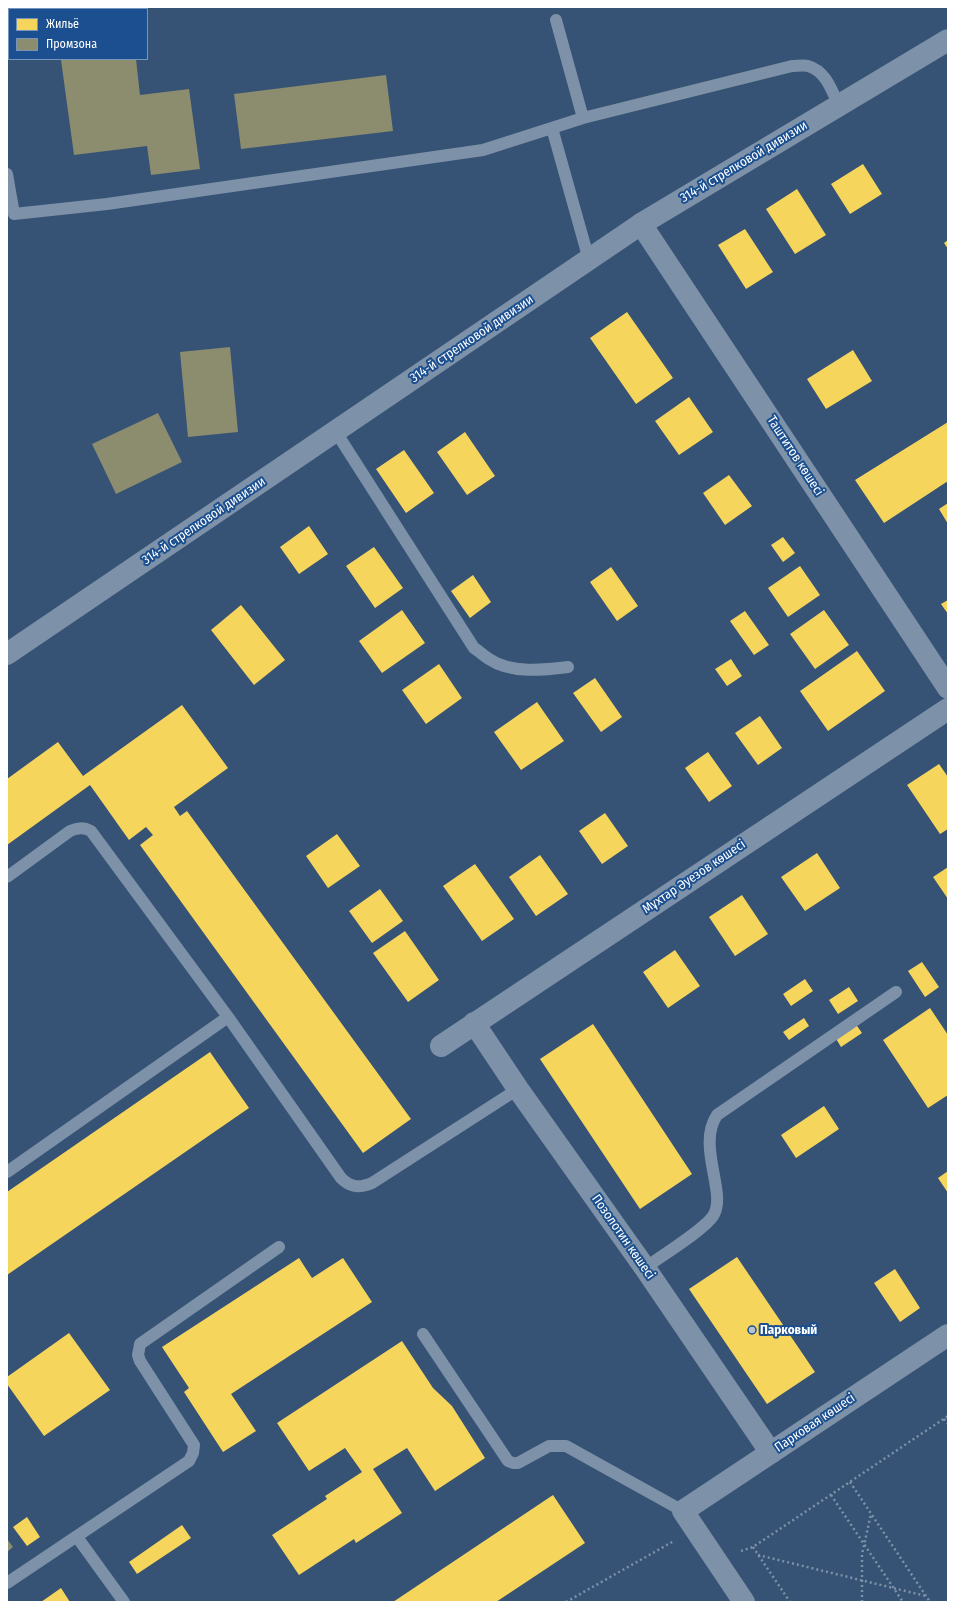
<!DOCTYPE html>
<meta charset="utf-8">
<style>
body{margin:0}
#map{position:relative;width:955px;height:1609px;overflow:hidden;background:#365274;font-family:"Fira Sans Condensed",sans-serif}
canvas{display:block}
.frame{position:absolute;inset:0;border:8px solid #fff;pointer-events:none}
.legend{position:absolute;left:8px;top:8px;width:140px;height:52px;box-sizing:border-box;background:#1b4f8f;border:1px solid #7695bc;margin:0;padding:5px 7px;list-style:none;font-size:12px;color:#fff}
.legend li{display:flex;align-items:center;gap:8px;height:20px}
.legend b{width:20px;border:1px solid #7695bc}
</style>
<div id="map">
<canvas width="955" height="1609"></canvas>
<div class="frame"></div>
<ul class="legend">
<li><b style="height:11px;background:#f6d55c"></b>Жильё</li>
<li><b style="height:11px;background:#8c8c6e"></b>Промзона</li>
</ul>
</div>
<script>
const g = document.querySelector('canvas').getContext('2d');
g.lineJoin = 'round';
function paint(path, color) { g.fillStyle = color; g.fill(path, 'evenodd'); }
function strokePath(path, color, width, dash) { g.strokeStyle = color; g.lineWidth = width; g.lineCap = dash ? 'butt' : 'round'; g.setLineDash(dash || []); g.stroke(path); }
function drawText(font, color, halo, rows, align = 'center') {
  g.font = font + ' "Fira Sans Condensed",sans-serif'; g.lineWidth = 4; g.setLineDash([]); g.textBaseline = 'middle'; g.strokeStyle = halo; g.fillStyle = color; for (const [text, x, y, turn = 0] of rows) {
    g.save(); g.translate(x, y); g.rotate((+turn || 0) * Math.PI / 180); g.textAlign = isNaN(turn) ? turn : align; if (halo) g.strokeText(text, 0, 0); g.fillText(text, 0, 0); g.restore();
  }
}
const homes = new Path2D(`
 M 863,164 L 882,194 L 850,214 L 831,184 Z
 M 797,189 L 826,235 L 795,254 L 766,209 Z
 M 745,229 L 773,272 L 746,289 L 718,245 Z
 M 948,240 L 948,249 L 944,243 Z
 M 627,312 L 673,378 L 636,404 L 590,338 Z
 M 853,350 L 872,381 L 826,409 L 807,379 Z
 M 689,397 L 713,432 L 679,455 L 655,421 Z
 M 948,422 L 948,481 L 884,523 L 855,480 Z
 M 465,432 L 495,476 L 467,495 L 437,452 Z
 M 404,450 L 434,493 L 406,513 L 376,469 Z
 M 729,475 L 752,506 L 725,525 L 703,493 Z
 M 948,503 L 948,524 L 939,509 Z
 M 309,526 L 328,554 L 299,574 L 280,547 Z
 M 783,537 L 795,553 L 783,562 L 771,545 Z
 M 374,547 L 403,588 L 375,608 L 346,566 Z
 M 800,566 L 820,595 L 788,617 L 768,588 Z
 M 611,567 L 638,606 L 617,621 L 590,582 Z
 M 473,575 L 491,602 L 470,618 L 451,591 Z
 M 948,600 L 948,614 L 941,604 Z
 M 241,605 L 285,660 L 254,685 L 211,630 Z
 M 402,610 L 425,643 L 382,673 L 359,641 Z
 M 824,610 L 849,645 L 815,669 L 790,634 Z
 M 745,611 L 769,645 L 754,655 L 730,621 Z
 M 857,651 L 885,691 L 828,731 L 800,691 Z
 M 731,659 L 742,676 L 727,686 L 715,669 Z
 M 439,664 L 462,698 L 426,724 L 402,690 Z
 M 595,678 L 622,717 L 601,732 L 573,693 Z
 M 537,702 L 564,741 L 521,770 L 494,732 Z
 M 182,705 L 228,768 L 174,807 L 180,816 L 187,811 L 411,1119 L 363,1153 L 140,845 L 153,835 L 146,827 L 129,840 L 90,785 L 7,845 L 7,779 L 58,742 L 83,776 Z
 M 760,716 L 782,748 L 758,765 L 735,733 Z
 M 708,752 L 732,786 L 709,802 L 685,768 Z
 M 939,764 L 948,777 L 948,829 L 940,834 L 907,785 Z
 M 605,813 L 628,846 L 602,864 L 579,831 Z
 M 337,834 L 360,866 L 328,888 L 306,856 Z
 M 817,853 L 840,888 L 805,911 L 781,877 Z
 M 540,855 L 568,894 L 536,916 L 509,877 Z
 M 475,864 L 514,919 L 482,941 L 443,886 Z
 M 948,867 L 948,899 L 933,877 Z
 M 380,889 L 403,921 L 372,943 L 349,911 Z
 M 742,895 L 768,934 L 735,956 L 709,917 Z
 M 405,931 L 439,980 L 408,1002 L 373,953 Z
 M 675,950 L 700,986 L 668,1008 L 643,972 Z
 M 922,962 L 939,987 L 925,997 L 908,971 Z
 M 805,979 L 813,991 L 791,1006 L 783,994 Z
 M 849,987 L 858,1001 L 838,1014 L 829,1000 Z
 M 930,1008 L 948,1035 L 948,1095 L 928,1108 L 883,1040 Z
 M 804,1018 L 809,1026 L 789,1040 L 783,1032 Z
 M 855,1023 L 862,1033 L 841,1047 L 835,1037 Z
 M 593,1024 L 692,1174 L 640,1209 L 540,1059 Z
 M 210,1052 L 249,1108 L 7,1275 L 7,1192 Z
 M 824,1106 L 839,1129 L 796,1158 L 781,1135 Z
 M 948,1171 L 948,1193 L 938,1178 Z
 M 737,1257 L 815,1372 L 767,1404 L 689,1289 Z
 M 299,1258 L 312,1278 L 343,1258 L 372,1302 L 231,1394 L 256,1431 L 223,1452 L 184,1392 L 189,1388 L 162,1347 Z
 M 895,1269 L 920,1308 L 900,1322 L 874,1283 Z
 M 69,1333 L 110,1390 L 44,1436 L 7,1384 L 7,1377 Z
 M 402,1341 L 433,1388 L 452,1406 L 485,1458 L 435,1491 L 407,1448 L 373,1469 L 402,1513 L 356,1543 L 354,1539 L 299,1575 L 272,1535 L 327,1499 L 325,1496 L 362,1472 L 345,1448 L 309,1471 L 277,1423 Z
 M 553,1495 L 585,1543 L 496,1602 L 393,1602 Z
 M 27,1517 L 40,1537 L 27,1546 L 13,1527 Z
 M 182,1525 L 191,1538 L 137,1574 L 129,1562 Z
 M 61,1588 L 70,1602 L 41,1602 Z`);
const industry = new Path2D(`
 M 84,7 L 105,7 L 106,9 L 84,9 Z
 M 136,59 L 140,95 L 189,89 L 200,169 L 151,175 L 147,146 L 74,155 L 61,60 Z
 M 386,75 L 393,131 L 241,149 L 234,94 Z
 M 230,347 L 238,432 L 188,437 L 180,352 Z
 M 158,413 L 182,462 L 116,494 L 92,444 Z
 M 7,1539 L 13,1547 L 7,1552 Z`);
const path = new Path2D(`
 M 944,1419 L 948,1424
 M 850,1482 L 930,1602
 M 831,1495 L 903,1602
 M 753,1547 L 790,1602
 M 741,1551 L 753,1547 L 948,1416
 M 758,1555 L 926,1596
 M 566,1602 L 674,1541
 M 862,1602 L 862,1554 L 871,1514`);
const service = new Path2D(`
 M 556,20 L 583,118
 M 552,128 L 589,260
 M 7,174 L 14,214 L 107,204 L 483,150 L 583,118 L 792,66 C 797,66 804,65 808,66 C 826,71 832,91 839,106
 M 336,432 L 474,648 C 479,651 484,656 489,659 C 511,674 544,670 568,667
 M 7,877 L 70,831 C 78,828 83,827 91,831 L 228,1017 L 7,1172
 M 228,1017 L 341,1178 C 351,1188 360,1188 372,1183 L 518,1089
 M 645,1268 C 661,1256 704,1230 713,1216 C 728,1194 696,1146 717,1115 L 896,992
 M 423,1334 L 508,1461 L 513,1463 L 518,1463 L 549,1446 L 566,1446 L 683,1511
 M 77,1537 L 124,1602
 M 7,1583 L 189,1461 L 193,1453 L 194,1445 L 140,1361 L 138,1355 L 140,1344 L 279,1247`);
const minor = new Path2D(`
 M 641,224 L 948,688
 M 474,1023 L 518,1089 L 645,1268 L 771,1453
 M 441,1046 L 948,709
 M 744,1602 L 683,1511 L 948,1335`);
const tertiary = new Path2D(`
 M 7,654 L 641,224 L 948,40`);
const markers = [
 [752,1330,4,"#b9c2ce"]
];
const streetNames = [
 ["314-й стрелковой дивизии",744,162,-31],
 ["314-й стрелковой дивизии",472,339,-34],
 ["Таштитов көшесі",795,456,57],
 ["314-й стрелковой дивизии",204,521,-34],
 ["Мұхтар Әуезов көшесі",694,877,-34],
 ["Позолотин көшесі",623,1237,55],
 ["Парковая көшесі",815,1423,-34]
];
const poiNames = [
 ["Парковый",760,1330]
];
paint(homes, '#f6d55c');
paint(industry, '#8c8c6e');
strokePath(path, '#7d92a8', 2.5, [2, 3]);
strokePath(service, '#7d92a8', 12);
strokePath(minor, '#7d92a8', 22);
strokePath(tertiary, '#7d92a8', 22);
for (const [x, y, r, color] of markers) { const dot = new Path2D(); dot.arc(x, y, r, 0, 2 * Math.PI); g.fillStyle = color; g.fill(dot); strokePath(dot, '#1b4f8f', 1.5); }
drawText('13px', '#fff', '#1b4f8f', streetNames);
drawText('bold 13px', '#fff', '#1b4f8f', poiNames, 'left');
</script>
